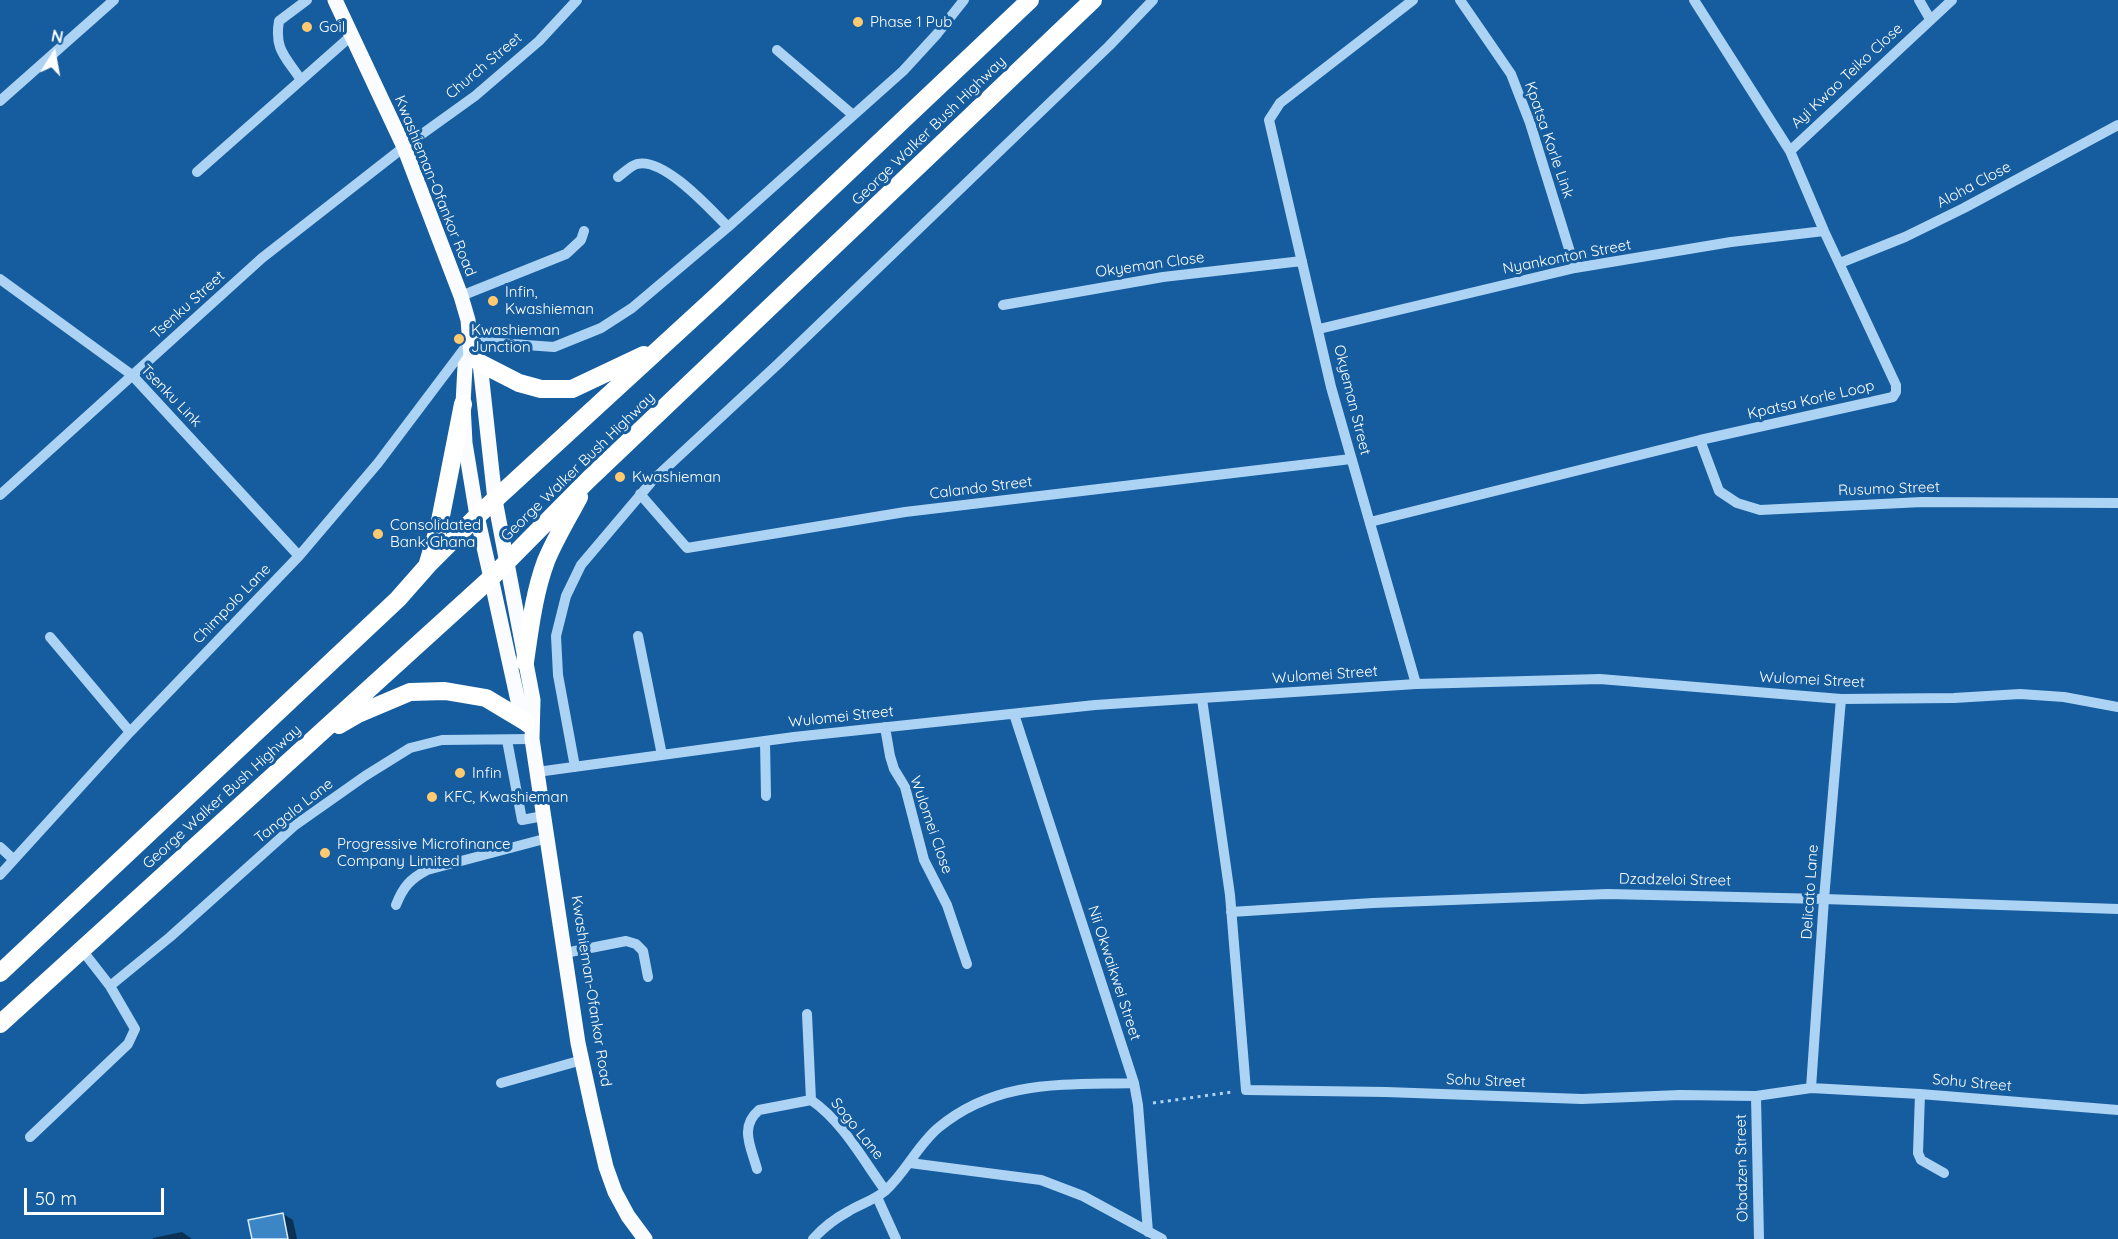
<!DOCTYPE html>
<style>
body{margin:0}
#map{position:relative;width:2118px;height:1239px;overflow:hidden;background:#155d9f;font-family:Quicksand,sans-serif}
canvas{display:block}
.north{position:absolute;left:24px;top:24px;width:60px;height:60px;-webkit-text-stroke:4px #155d9f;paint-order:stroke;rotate:11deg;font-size:16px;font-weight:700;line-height:24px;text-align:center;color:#fff}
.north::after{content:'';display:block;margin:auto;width:21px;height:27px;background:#fff;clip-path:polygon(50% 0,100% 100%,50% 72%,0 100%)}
.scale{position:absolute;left:24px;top:1188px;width:140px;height:27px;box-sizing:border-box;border:3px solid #fff;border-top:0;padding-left:8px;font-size:18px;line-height:21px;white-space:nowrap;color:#fff;-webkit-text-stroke:4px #155d9f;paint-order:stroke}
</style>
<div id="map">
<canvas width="2118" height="1239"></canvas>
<div class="north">N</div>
<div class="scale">50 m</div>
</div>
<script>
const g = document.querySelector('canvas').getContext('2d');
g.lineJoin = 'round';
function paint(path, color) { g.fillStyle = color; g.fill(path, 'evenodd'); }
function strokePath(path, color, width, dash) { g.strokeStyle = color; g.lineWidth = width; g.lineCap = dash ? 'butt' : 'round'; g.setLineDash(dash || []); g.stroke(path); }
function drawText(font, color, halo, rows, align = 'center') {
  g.font = font + ' Quicksand,sans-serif'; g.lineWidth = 6; g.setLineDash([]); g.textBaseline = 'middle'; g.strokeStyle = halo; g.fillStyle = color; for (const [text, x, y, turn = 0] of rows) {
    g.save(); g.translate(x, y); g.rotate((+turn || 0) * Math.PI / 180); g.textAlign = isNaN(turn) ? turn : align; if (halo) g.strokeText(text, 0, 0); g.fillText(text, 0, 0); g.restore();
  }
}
const shadow = new Path2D(`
 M 283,1214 L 293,1220 L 297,1239 L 254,1239 Z
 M 182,1232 L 192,1239 L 153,1239 L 153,1238 Z`);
const building = new Path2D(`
 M 283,1213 L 288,1239 L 252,1239 L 248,1220 Z`);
const path = new Path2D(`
 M 1153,1103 L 1232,1092`);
const minor = new Path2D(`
 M 1413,0 L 1280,103 L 1269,120 L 1331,387 L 1416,684
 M 1460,0 L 1511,74 L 1530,123 L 1575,268
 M 1919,0 L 1930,19
 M 777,50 L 853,115
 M 301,80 C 286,57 274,50 279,21 L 307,0
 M 0,101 L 114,0
 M 1790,151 L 1952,0
 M 197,172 L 351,36
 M 618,177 C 624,173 630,166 637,164 C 664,157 711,210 728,227
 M 1840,263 L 1905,237 L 1964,208 L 2118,125
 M 0,279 L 132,375 L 299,556
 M 461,296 L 566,254 L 581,240 L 584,231
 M 1003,305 L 1163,277 L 1302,261
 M 1319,329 L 1575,268 L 1731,242 L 1824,231
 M 1700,440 L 1719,491 L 1737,503 L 1760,510 L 1922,502 L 2118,503
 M 640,494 L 687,548 L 905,512 L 1351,459
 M 0,495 L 262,258 L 404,147 L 475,96 L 539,41 L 577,0
 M 1370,522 L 1700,440 L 1893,397 L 1896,392 L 1896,385 L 1824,231 L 1790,151 L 1694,0
 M 638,636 L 662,755
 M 50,637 L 130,732
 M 1202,699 L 1230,895 L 1246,1090 L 1386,1092 L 1582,1099 L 1680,1095 L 1756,1096 L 1811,1088 L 1920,1094 L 2118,1110
 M 1014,714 L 1134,1083 L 1138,1105 L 1148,1232
 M 885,727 L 890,756 L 894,769 L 905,787 L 924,860 L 947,905 L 967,964
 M 507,740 L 522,820 L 543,816
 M 765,741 L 766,796
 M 575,767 L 558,675 L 556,636 L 566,596 L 581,565 L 653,480 L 778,364 L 1109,46 L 1153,0
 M 537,772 L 794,737 L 1095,705 L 1416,684 L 1600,679 L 1841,699 L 1954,698 L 2020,694 L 2064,697 L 2118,707
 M 0,847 L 13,859
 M 0,875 L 130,732 L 299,556 L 378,463 L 470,341 L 554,347 L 601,328 L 632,308 L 728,227 L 903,71 L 937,34 L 964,0
 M 396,905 C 403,887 410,879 427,870 L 548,838
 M 1231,912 L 1373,903 L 1608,894 L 1824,899 L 2118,909
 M 565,953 L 626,941 L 636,944 L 643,951 L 648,977
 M 110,986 L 170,937 L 294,826 L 365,776 L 410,748 L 442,740 L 532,739
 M 807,1014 L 811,1100
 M 501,1083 L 582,1060
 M 1811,1088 L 1824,899 L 1841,699
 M 1920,1094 L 1918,1153 L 1921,1160 L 1944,1173
 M 1756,1096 L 1759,1239
 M 811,1100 C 843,1122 863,1160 885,1190
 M 30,1137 L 128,1044 L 135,1029 L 110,986 L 82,950
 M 910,1163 L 1041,1180 L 1083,1196 L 1162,1239
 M 757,1169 C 751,1147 739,1127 759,1110 L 811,1100
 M 877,1197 L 896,1239
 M 813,1239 C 822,1229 836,1218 849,1211 C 861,1204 874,1200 885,1191 C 906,1172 917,1146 938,1128 C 997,1079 1063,1085 1134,1083`);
const major = new Path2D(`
 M 335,0 L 404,147 L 461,296 L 468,320 L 471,357 L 465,366 L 463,404 L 465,443 L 477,516 L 491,578 L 518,701 L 527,725
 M 471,357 L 480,363 L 495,500 L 533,700 L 532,739 L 578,1043 L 593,1112 L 606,1167 L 615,1192 L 628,1216 L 645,1239`);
const highway = new Path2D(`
 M 480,363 L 519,383 L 541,389 L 572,389 L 644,355
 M 428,563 L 439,526 L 463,404
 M 525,662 C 530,628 534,593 546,561 C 555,539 568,518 579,497
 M 339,725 L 358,714 L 410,692 L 445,691 L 486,698 L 526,722
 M 0,973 L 398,599 L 428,565 L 477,516 L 719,294 L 1030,0
 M 0,1024 L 491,578 L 587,481 L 1093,0`);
const markers = [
 [858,22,6,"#ffca70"],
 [307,27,6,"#ffca70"],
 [493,301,6,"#ffca70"],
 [459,339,6,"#ffca70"],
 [620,477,6,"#ffca70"],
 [378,534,6,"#ffca70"],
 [460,773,6,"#ffca70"],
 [432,797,6,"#ffca70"],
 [325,853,6,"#ffca70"]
];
const poiNames = [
 ["Phase 1 Pub",870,22],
 ["Goil",319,27],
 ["Infin,",505,292],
 ["Kwashieman",505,309],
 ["Kwashieman",471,330],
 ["Junction",471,347],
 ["Kwashieman",632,477],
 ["Consolidated",390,525],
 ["Bank Ghana",390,542],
 ["Infin",472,773],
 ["KFC, Kwashieman",444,797],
 ["Progressive Microfinance",337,844],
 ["Company Limited",337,861]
];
const streetNames = [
 ["Church Street",484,66,-40],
 ["Ayi Kwao Teiko Close",1847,76,-43],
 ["George Walker Bush Highway",929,131,-44],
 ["Kpatsa Korle Link",1549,140,71],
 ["Aloha Close",1974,185,-28],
 ["Kwashieman-Ofankor Road",435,186,68],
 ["Nyankonton Street",1567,257,-11],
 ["Okyeman Close",1150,265,-8],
 ["Tsenku Street",188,305,-42],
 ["Tsenku Link",171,396,46],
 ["Okyeman Street",1352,400,76],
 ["Kpatsa Korle Loop",1811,400,-13],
 ["George Walker Bush Highway",578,467,-44],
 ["Calando Street",981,488,-7],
 ["Rusumo Street",1889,489,-2],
 ["Chimpolo Lane",232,604,-46],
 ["Wulomei Street",1325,675,-4],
 ["Wulomei Street",1812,680,3],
 ["Wulomei Street",841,717,-6],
 ["George Walker Bush Highway",222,797,-42],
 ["Tangala Lane",294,811,-38],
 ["Wulomei Close",931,825,71],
 ["Dzadzeloi Street",1675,880,1],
 ["Delicato Lane",1810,892,-86],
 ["Nii Okwaikwei Street",1114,973,72],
 ["Kwashieman-Ofankor Road",591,991,81],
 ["Sohu Street",1486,1081,2],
 ["Sohu Street",1972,1083,5],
 ["Sogo Lane",857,1129,51],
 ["Obadzen Street",1742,1168,-91]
];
paint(shadow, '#0007');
paint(building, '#3d86c6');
strokePath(building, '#d6ebfd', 1.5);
strokePath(path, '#add3f4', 3, [3, 4.5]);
strokePath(minor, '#add3f4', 10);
strokePath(major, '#fafcff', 15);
strokePath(highway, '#fff', 18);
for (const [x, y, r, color] of markers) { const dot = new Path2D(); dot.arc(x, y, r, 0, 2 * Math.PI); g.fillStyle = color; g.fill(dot); strokePath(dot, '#155d9f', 2); }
drawText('15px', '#fff', '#155d9f', poiNames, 'left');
drawText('15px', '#fff', '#155d9f', streetNames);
</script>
